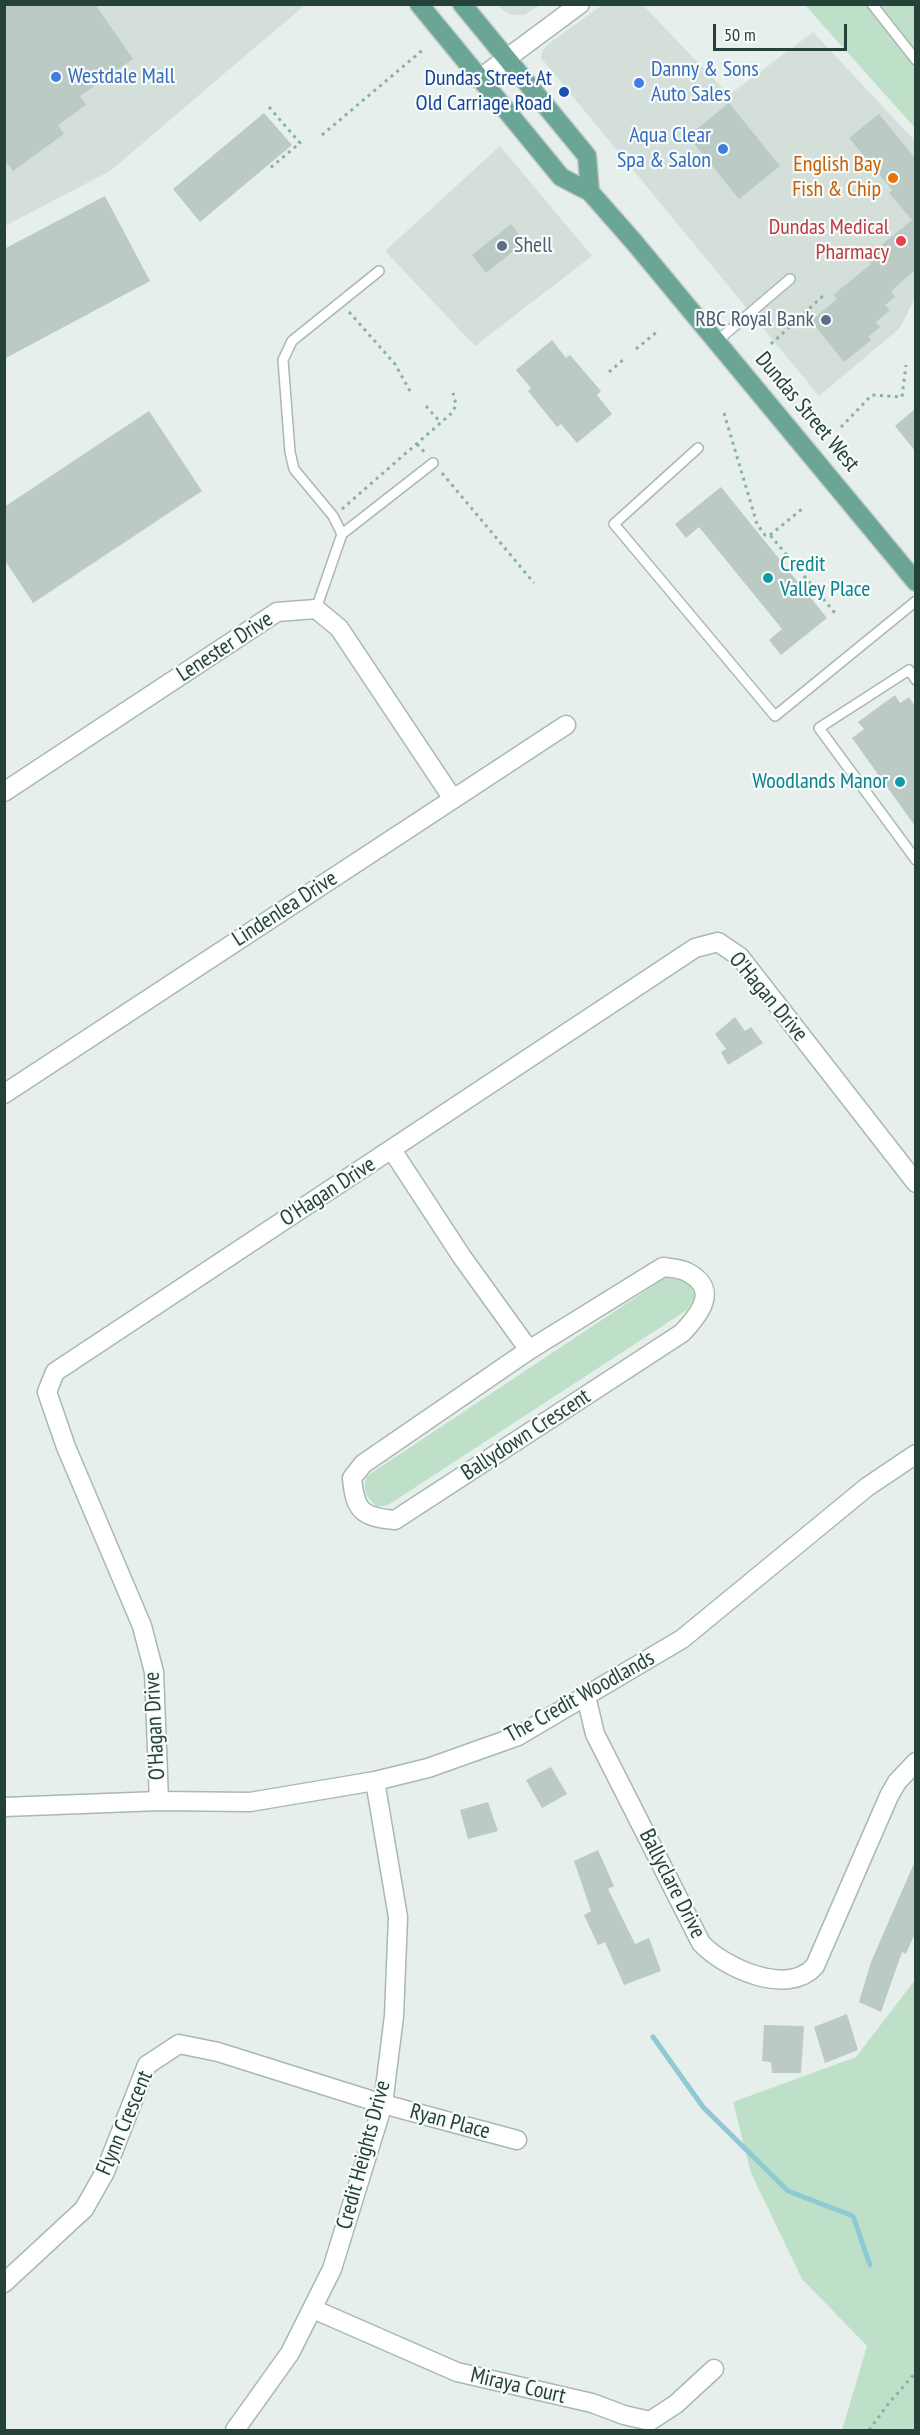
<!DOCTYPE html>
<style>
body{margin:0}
#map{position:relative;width:920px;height:2435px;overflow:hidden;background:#e6efeb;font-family:"PT Sans Narrow",sans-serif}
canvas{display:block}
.frame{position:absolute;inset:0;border:6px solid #24423a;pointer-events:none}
.scale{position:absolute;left:713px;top:24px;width:134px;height:27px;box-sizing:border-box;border:3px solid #24423a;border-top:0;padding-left:8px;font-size:18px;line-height:21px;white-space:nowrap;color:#24423a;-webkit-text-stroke:4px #f7fbf9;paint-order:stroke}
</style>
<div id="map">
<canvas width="920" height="2435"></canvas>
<div class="frame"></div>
<div class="scale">50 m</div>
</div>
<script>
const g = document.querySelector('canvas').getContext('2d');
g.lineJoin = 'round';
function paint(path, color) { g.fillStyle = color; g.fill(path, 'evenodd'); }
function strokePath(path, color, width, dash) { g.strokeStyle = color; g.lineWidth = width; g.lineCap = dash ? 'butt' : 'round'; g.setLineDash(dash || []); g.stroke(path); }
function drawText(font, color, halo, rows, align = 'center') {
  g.font = font + ' "PT Sans Narrow",sans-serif'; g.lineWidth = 4.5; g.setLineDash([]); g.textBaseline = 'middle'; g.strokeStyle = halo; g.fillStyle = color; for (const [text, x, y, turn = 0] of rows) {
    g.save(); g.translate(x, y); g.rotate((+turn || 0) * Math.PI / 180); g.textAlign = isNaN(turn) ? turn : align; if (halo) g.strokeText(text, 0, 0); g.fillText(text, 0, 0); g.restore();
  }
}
const built = new Path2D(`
 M 5,5 L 305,5 L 110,171 L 5,226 Z
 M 497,5 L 541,5 L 524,15 L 516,15 L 509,14 Z
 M 602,5 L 643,5 L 729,95 L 813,32 L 915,141 L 915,298 L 900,328 L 819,396 L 541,58 L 542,51 L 547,45 Z
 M 500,146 L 592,256 L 475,346 L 385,251 Z`);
const green = new Path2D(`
 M 805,5 L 915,5 L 915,128 Z
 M 668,1276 C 684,1277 691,1281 695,1297 L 687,1310 L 388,1505 L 377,1507 C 366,1496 362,1491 367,1476 Z
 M 915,1980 L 915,2430 L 842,2430 L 867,2346 L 802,2279 L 751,2173 L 733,2102 L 856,2057 Z`);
const stream = new Path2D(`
 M 653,2037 L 703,2107 L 788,2191 L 853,2216 L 870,2265`);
const building = new Path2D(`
 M 4,4 L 95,4 L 133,59 L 80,96 L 86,105 L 58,125 L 64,134 L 13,171 L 4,159 Z
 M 729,103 L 780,166 L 739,199 L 688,136 Z
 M 264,113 L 292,145 L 200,222 L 173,189 Z
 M 879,114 L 915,158 L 915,270 L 891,291 L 895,297 L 885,305 L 890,310 L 876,322 L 880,327 L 868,337 L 871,340 L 844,362 L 811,321 L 837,299 L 833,295 L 871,264 L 866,258 L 912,220 L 889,193 L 892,190 L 849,138 Z
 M 105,196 L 150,281 L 4,359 L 4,249 Z
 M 511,224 L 525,242 L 486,273 L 472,255 Z
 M 552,340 L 566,358 L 570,355 L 601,391 L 597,395 L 612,414 L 577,443 L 561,424 L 557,427 L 528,391 L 531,388 L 516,370 Z
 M 915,409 L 915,451 L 895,426 Z
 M 149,411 L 202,491 L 33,603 L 4,559 L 4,507 Z
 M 721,487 L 827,618 L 781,655 L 769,640 L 782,629 L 699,527 L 686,538 L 675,524 Z
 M 895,695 L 900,703 L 909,697 L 915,706 L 915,826 L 852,738 L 864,729 L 858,722 Z
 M 735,1017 L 745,1031 L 751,1027 L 763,1043 L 728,1065 L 721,1052 L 726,1049 L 715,1034 Z
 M 551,1767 L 567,1794 L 542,1808 L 526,1780 Z
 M 488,1802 L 498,1831 L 468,1839 L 460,1810 Z
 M 598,1850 L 614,1886 L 608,1889 L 635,1944 L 649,1938 L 661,1971 L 624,1985 L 605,1942 L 598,1945 L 584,1915 L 591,1911 L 574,1861 Z
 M 915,1861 L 915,1933 L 906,1954 L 902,1952 L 881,2012 L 859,2002 L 871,1962 Z
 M 847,2014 L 858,2050 L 825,2063 L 814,2027 Z
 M 764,2025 L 804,2026 L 801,2073 L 772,2073 L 771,2062 L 762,2061 Z`);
const path = new Path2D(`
 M 269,107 L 300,143 L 269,169
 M 322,135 L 425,48
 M 349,312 L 395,364 L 410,391
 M 771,344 L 825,294
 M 636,349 L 658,331
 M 609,372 L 624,359
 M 426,406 L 441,423
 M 724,413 L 757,524 L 765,535 L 770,535 L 835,613
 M 841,427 L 872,395 L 902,397 L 906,365
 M 417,444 L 426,454
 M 442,473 L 534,583
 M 342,509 L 453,412 L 456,404 L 453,393
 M 770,535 L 802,509
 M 869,2430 L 889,2403 L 916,2372`);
const service = new Path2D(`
 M 872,4 L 916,60
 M 717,341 L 790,279
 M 698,448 L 614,524 L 775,716 L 916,601
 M 342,534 L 333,516 L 294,469 L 290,452 L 283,360 L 292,341 L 379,271
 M 316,609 L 342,534 L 433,463
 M 916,680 L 909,670 L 819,728 L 916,860`);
const minor = new Path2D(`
 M 479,79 L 580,4
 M 4,792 L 277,612 L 316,609 L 339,628 L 453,799
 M 4,1094 L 566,725
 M 392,1150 L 462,1257 L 529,1350
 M 663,1267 C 670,1268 680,1268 687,1272 C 720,1289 700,1314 682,1333 L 395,1520 C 362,1517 355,1511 352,1478 L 363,1464 L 529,1350 Z
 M 586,1696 L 595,1734 L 701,1943 C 724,1968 788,1997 815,1966 L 889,1796 L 897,1782 L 916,1762
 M 159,1801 L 154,1672 L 142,1626 L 66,1447 L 47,1392 L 55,1372 L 695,948 L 718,942 L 740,957 L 916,1183
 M 4,2283 L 84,2209 L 105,2172 L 147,2065 L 179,2044 L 218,2052 L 383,2104 L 517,2140
 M 313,2309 L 457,2372 L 592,2403 L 624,2415 L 650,2421 L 676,2404 L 714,2369`);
const tertiary = new Path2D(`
 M 4,1807 L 159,1801 L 250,1802 L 375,1781 L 428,1768 L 518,1736 L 682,1639 L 867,1487 L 916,1454
 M 235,2430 L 290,2353 L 332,2269 L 383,2104 L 394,2016 L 398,1917 L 375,1781`);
const primary = new Path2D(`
 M 419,4 L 561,177 L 590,192 L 634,242 L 916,582
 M 462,4 L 587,156 L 590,192`);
const markers = [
 [56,77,6,"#3f7fe0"],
 [639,83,6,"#3f7fe0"],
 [564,92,6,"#1a4fb4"],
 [723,149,6,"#3f7fe0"],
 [893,178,6,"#e8710a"],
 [901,241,6,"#e0444e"],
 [502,246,6,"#5c6f8a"],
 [826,320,6,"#5c6f8a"],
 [768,578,6,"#0f9aa8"],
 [900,782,6,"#0f9aa8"]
];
const shopNames = [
 ["Danny & Sons",651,70],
 ["Auto Sales",651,95],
 ["Westdale Mall",68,77],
 ["Aqua Clear",711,136,"right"],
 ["Spa & Salon",711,161,"right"]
];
const transitNames = [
 ["Dundas Street At",552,79],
 ["Old Carriage Road",552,104]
];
const foodNames = [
 ["English Bay",881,165],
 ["Fish & Chip",881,190]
];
const healthNames = [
 ["Dundas Medical",889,228],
 ["Pharmacy",889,253]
];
const serviceNames = [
 ["Shell",514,246],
 ["RBC Royal Bank",814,320,"right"]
];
const streetNames = [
 ["Dundas Street West",807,412,50],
 ["Lenester Drive",225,647,-33],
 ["Lindenlea Drive",285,909,-33],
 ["O'Hagan Drive",768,997,50],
 ["O'Hagan Drive",328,1192,-33],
 ["Ballydown Crescent",526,1435,-33],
 ["The Credit Woodlands",580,1697,-29],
 ["O'Hagan Drive",155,1726,-93],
 ["Ballyclare Drive",672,1884,63],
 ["Ryan Place",450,2122,15],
 ["Flynn Crescent",125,2123,-67],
 ["Credit Heights Drive",364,2155,-75],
 ["Miraya Court",518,2386,13]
];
const cultureNames = [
 ["Credit",780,565],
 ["Valley Place",780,590],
 ["Woodlands Manor",888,782,"right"]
];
paint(built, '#d4dfda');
paint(green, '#bfe0c8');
strokePath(stream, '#8ec9d4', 5);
paint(building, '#bbcac4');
strokePath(service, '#a8b8b2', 12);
strokePath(minor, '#a8b8b2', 21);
strokePath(tertiary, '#a8b8b2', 21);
strokePath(primary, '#c2cac8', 21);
strokePath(path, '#86b3a5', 3, [3, 4.5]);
strokePath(service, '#fff', 9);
strokePath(minor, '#fff', 18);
strokePath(tertiary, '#fff', 18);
strokePath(primary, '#6aa596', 18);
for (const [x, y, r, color] of markers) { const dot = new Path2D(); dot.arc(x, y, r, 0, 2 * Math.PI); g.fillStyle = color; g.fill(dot); strokePath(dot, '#f7fbf9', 2); }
drawText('22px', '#366cbe', '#f7fbf9', shopNames, 'left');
drawText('22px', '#164399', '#f7fbf9', transitNames, 'right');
drawText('22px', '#c56008', '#f7fbf9', foodNames, 'right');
drawText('22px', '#be3a42', '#f7fbf9', healthNames, 'right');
drawText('22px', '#4e5e75', '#f7fbf9', serviceNames, 'left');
drawText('22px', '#24423a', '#f7fbf9', streetNames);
drawText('22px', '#0d838f', '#f7fbf9', cultureNames, 'left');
</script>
